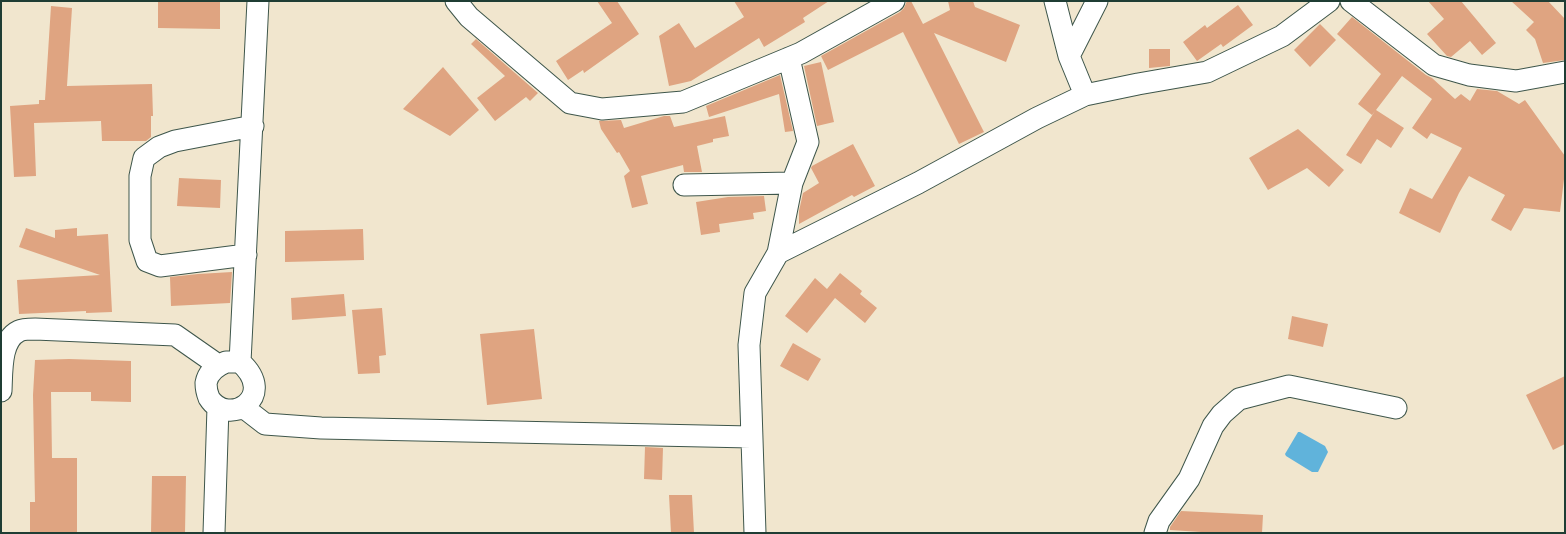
<!DOCTYPE html>
<style>
body{margin:0}
#map{position:relative;width:1566px;height:534px;overflow:hidden;background:#f1e6ce;font-family:"IM FELL DW Pica",serif}
canvas{display:block}
.frame{position:absolute;inset:0;border:2px solid #1f3d34;pointer-events:none}
</style>
<div id="map">
<canvas width="1566" height="534"></canvas>
<div class="frame"></div>
</div>
<script>
const g = document.querySelector('canvas').getContext('2d');
g.lineJoin = 'round';
function paint(path, color) { g.fillStyle = color; g.fill(path, 'evenodd'); }
function strokePath(path, color, width, dash) { g.strokeStyle = color; g.lineWidth = width; g.lineCap = dash ? 'butt' : 'round'; g.setLineDash(dash || []); g.stroke(path); }
const water = new Path2D(`
 M 1298,432 L 1300,432 L 1325,446 L 1328,452 L 1318,472 L 1312,472 L 1286,456 L 1285,454 Z`);
const building = new Path2D(`
 M 158,1 L 220,1 L 220,29 L 158,28 Z
 M 597,1 L 617,1 L 639,34 L 584,73 L 583,70 L 568,80 L 556,61 L 612,23 Z
 M 734,1 L 829,1 L 803,18 L 805,22 L 764,47 L 759,38 L 691,81 L 669,86 L 659,36 L 679,23 L 695,48 L 744,17 Z
 M 907,1 L 911,1 L 923,24 L 950,10 L 948,1 L 973,1 L 975,7 L 1020,25 L 1006,62 L 934,33 L 984,132 L 959,144 L 903,32 L 828,70 L 821,56 L 900,12 L 904,8 Z
 M 1428,1 L 1461,1 L 1496,43 L 1482,55 L 1470,41 L 1451,57 L 1447,56 L 1427,34 L 1444,19 Z
 M 1511,1 L 1548,1 L 1565,19 L 1565,60 L 1543,63 L 1535,39 L 1526,30 L 1534,22 Z
 M 1238,5 L 1253,25 L 1223,47 L 1221,44 L 1197,61 L 1183,42 L 1205,25 L 1207,28 Z
 M 51,6 L 72,8 L 67,86 L 152,84 L 153,116 L 151,116 L 151,137 L 146,141 L 102,141 L 101,121 L 34,123 L 36,176 L 14,177 L 10,106 L 39,104 L 39,100 L 45,100 Z
 M 1352,17 L 1426,75 L 1432,78 L 1455,99 L 1461,94 L 1470,101 L 1477,89 L 1497,91 L 1519,104 L 1525,100 L 1565,156 L 1565,171 L 1560,212 L 1524,208 L 1511,231 L 1491,220 L 1505,195 L 1469,176 L 1459,193 L 1440,233 L 1399,213 L 1410,188 L 1432,199 L 1462,148 L 1431,133 L 1427,139 L 1412,128 L 1432,99 L 1402,76 L 1376,110 L 1404,128 L 1391,148 L 1377,139 L 1361,164 L 1346,155 L 1375,111 L 1372,115 L 1358,104 L 1381,74 L 1337,34 Z
 M 1320,24 L 1336,40 L 1310,67 L 1294,50 Z
 M 476,39 L 538,93 L 530,101 L 526,97 L 495,121 L 477,98 L 505,76 L 471,44 Z
 M 1149,49 L 1170,49 L 1170,66 L 1149,68 Z
 M 821,62 L 834,122 L 817,126 L 804,66 Z
 M 443,67 L 479,110 L 450,136 L 403,109 Z
 M 780,75 L 793,131 L 785,132 L 779,94 L 709,117 L 706,106 Z
 M 664,116 L 670,116 L 674,127 L 725,116 L 729,136 L 713,139 L 713,142 L 697,146 L 702,172 L 684,172 L 683,165 L 641,176 L 648,204 L 632,208 L 624,176 L 630,171 L 619,152 L 617,153 L 601,129 L 599,121 L 621,120 L 624,128 Z
 M 1298,129 L 1344,170 L 1329,187 L 1307,168 L 1268,190 L 1249,158 Z
 M 853,144 L 875,186 L 854,197 L 852,195 L 799,224 L 799,211 L 803,193 L 819,183 L 811,168 L 812,166 Z
 M 179,178 L 221,180 L 220,208 L 177,206 Z
 M 764,196 L 766,211 L 753,213 L 754,219 L 719,224 L 720,232 L 701,235 L 696,202 L 728,197 Z
 M 26,228 L 55,238 L 55,230 L 77,228 L 77,236 L 108,234 L 112,312 L 86,313 L 86,311 L 19,314 L 17,280 L 100,275 L 19,247 Z
 M 363,229 L 364,260 L 285,262 L 285,231 Z
 M 232,272 L 230,303 L 171,306 L 170,277 L 198,274 Z
 M 840,273 L 862,291 L 860,294 L 877,308 L 865,323 L 835,298 L 807,333 L 785,316 L 815,278 L 827,289 Z
 M 344,294 L 346,316 L 292,320 L 291,298 Z
 M 382,308 L 386,355 L 379,356 L 380,373 L 358,374 L 352,310 Z
 M 1292,316 L 1328,324 L 1323,347 L 1288,339 Z
 M 534,329 L 542,399 L 487,405 L 480,334 Z
 M 793,343 L 821,359 L 808,381 L 780,366 Z
 M 69,359 L 131,361 L 131,402 L 91,401 L 91,392 L 51,392 L 52,458 L 77,458 L 77,533 L 30,533 L 30,502 L 35,502 L 33,395 L 35,360 Z
 M 1565,376 L 1565,444 L 1553,450 L 1526,395 Z
 M 645,447 L 663,448 L 662,480 L 644,479 Z
 M 152,476 L 186,476 L 185,533 L 151,533 Z
 M 669,495 L 692,495 L 694,533 L 671,533 Z
 M 1181,511 L 1263,515 L 1262,533 L 1217,533 L 1170,530 L 1170,527 Z`);
const street = new Path2D(`
 M 456,1 L 469,17 L 570,103 L 602,109 L 683,102 L 801,53 L 894,1
 M 1055,1 L 1069,56
 M 1351,1 L 1434,65 L 1469,75 L 1516,81 L 1565,72
 M 1085,95 L 1138,84 L 1207,72 L 1282,36 L 1329,1
 M 684,185 L 792,183
 M 778,253 L 792,183 L 808,142 L 789,58
 M 246,255 L 160,266 L 147,261 L 140,240 L 140,176 L 144,158 L 159,147 L 175,141 L 253,126
 M 226,362 L 240,362 C 279,397 228,428 209,398 C 207,393 206,389 206,383 C 208,372 216,366 226,362 Z
 M 240,362 L 258,1
 M 1,391 C 2,372 0,340 19,331 C 23,329 30,329 35,329 L 175,335 L 218,365
 M 243,407 L 265,424 L 321,428 L 751,437
 M 214,533 L 218,407
 M 755,533 L 749,345 L 755,293 L 778,253 L 918,183 L 1037,118 L 1085,95 L 1069,56 L 1097,1
 M 1155,533 L 1159,521 L 1189,479 L 1213,426 L 1222,414 L 1239,399 L 1289,386 L 1396,408`);
paint(water, '#60b3db');
paint(building, '#dfa481');
strokePath(street, '#3e564b', 23);
strokePath(street, '#fff', 21);
</script>
